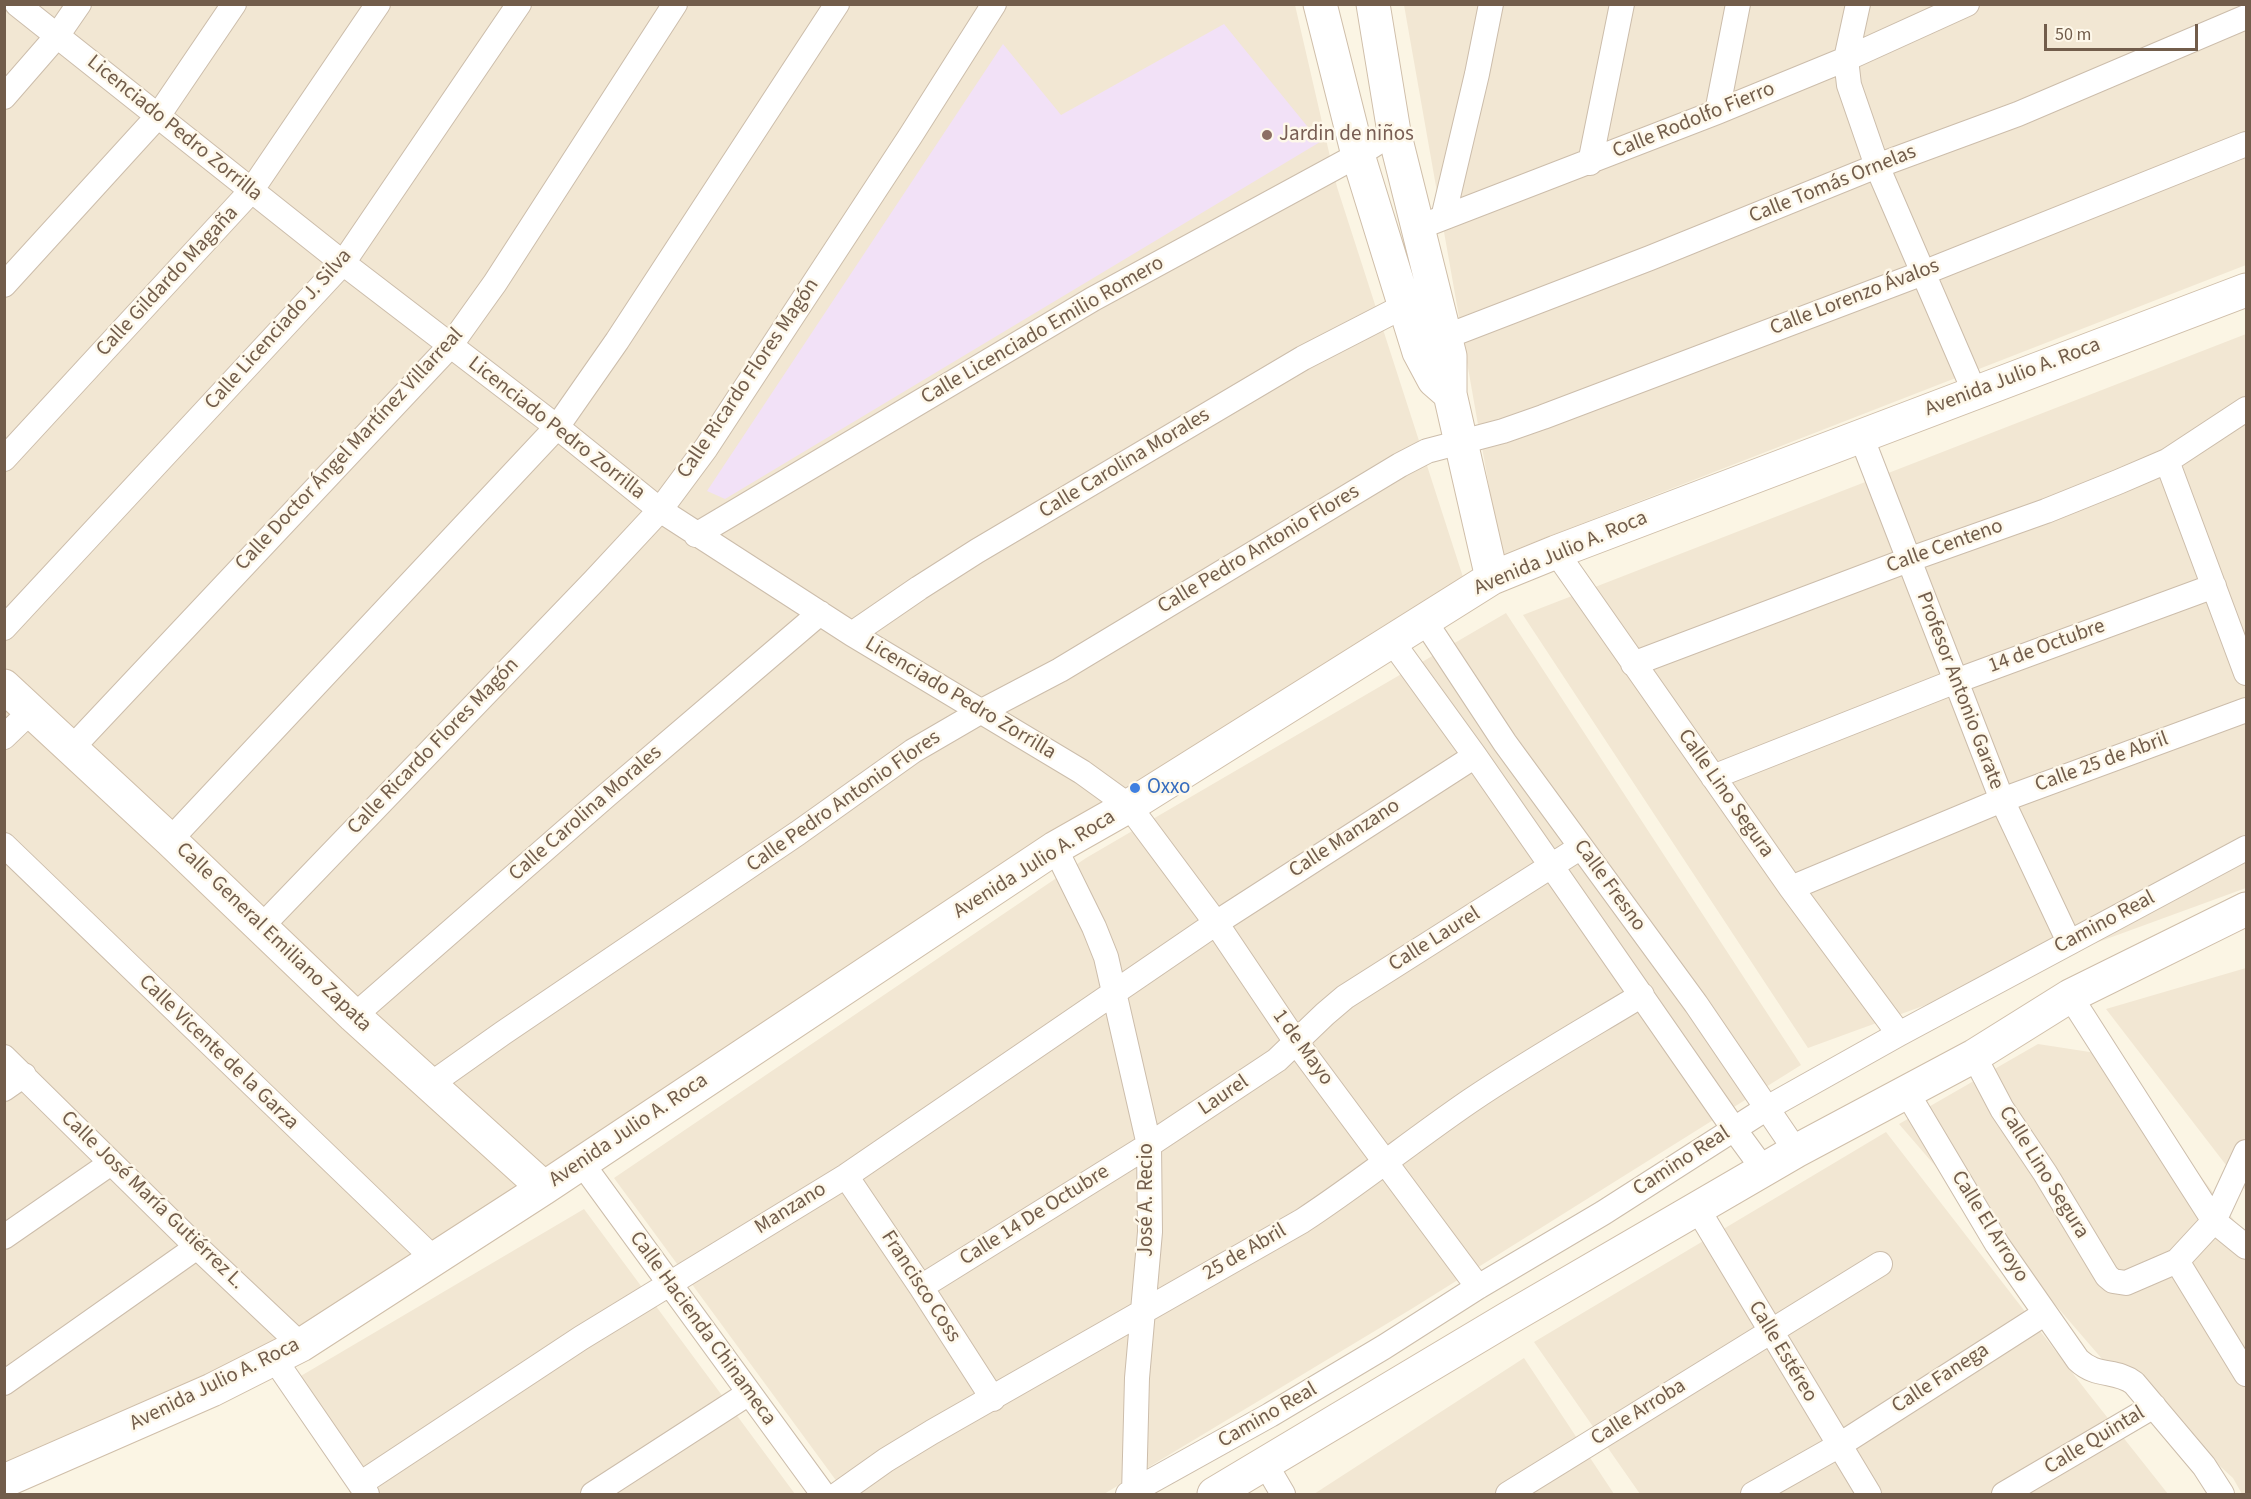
<!DOCTYPE html>
<meta charset="utf-8">
<style>
body{margin:0}
#map{position:relative;width:2251px;height:1499px;overflow:hidden;background:#fbf5e4;font-family:"Source Sans 3",sans-serif}
canvas{display:block}
.frame{position:absolute;inset:0;border:6px solid #725d4b;pointer-events:none}
.scale{position:absolute;left:2044px;top:24px;width:154px;height:27px;box-sizing:border-box;border:3px solid #725d4b;border-top:0;padding-left:8px;font-size:18px;line-height:21px;white-space:nowrap;color:#725d4b;-webkit-text-stroke:4px #fef8ea;paint-order:stroke}
</style>
<div id="map">
<canvas width="2251" height="1499"></canvas>
<div class="frame"></div>
<div class="scale">50 m</div>
</div>
<script>
const g = document.querySelector('canvas').getContext('2d');
g.lineJoin = 'round';
function paint(path, color) { g.fillStyle = color; g.fill(path, 'evenodd'); }
function strokePath(path, color, width, dash) { g.strokeStyle = color; g.lineWidth = width; g.lineCap = dash ? 'butt' : 'round'; g.setLineDash(dash || []); g.stroke(path); }
function drawText(font, color, halo, rows, align = 'center') {
  g.font = font + ' "Source Sans 3",sans-serif'; g.lineWidth = 5; g.setLineDash([]); g.textBaseline = 'middle'; g.strokeStyle = halo; g.fillStyle = color; for (const [text, x, y, turn = 0] of rows) {
    g.save(); g.translate(x, y); g.rotate((+turn || 0) * Math.PI / 180); g.textAlign = isNaN(turn) ? turn : align; if (halo) g.strokeText(text, 0, 0); g.fillText(text, 0, 0); g.restore();
  }
}
const residential = new Path2D(`
 M 5,5 L 1295,5 L 1337,187 L 1463,577 L 264,1353 L 5,1462 Z
 M 1404,5 L 2246,5 L 2246,265 L 1501,555 Z
 M 2246,334 L 2246,888 L 1808,1048 L 1523,615 Z
 M 1506,613 L 1801,1065 L 1413,1308 L 1104,1494 L 846,1494 L 614,1178 L 1086,858 Z
 M 2246,968 L 2246,1191 L 2106,1009 Z
 M 2038,1044 L 2109,1055 L 2246,1236 L 2246,1494 L 2242,1494 L 2233,1478 L 2103,1360 L 1899,1124 Z
 M 1886,1132 L 2088,1393 L 2168,1494 L 1640,1494 L 1534,1342 Z
 M 584,1209 L 795,1494 L 374,1494 L 294,1380 Z
 M 1524,1358 L 1614,1494 L 1314,1494 Z`);
const education = new Path2D(`
 M 1224,24 L 1320,142 L 725,499 L 707,491 L 1003,44 L 1061,115 Z`);
const street = new Path2D(`
 M 17,4 L 343,263 L 557,427 L 660,510 L 852,634 L 1082,772 L 1129,806 L 1216,923 L 1296,1042 L 1478,1287
 M 1858,4 L 1846,59 L 1849,85 L 1877,166 L 1975,393
 M 4,97 L 57,36 L 79,4
 M 1717,112 L 1738,4
 M 1590,163 L 1622,4
 M 1443,218 L 1477,74 L 1491,4
 M 1417,228 L 1717,112 L 1846,59 L 1967,4
 M 4,285 L 158,116 L 234,4
 M 1431,345 L 1445,337 L 1650,258 L 1877,166 L 2018,114 L 2246,17
 M 1861,436 L 2002,800 L 2069,942
 M 4,459 L 251,191 L 378,4
 M 2167,461 L 2246,673
 M 696,535 L 1093,299 L 1358,155 L 1394,132
 M 1556,552 L 1791,888 L 1899,1034
 M 1424,620 L 1505,743 L 1696,1004 L 1796,1151
 M 4,628 L 343,263 L 519,4
 M 852,634 L 919,588 L 977,551 L 1303,358 L 1406,305
 M 1391,640 L 1475,756 L 1734,1129 L 1764,1170
 M 1633,664 L 1908,560 L 2046,511 L 2118,482 L 2167,461 L 2246,409
 M 4,737 L 30,712
 M 71,749 L 450,346 L 495,283 L 675,4
 M 1713,777 L 1956,681 L 2214,586
 M 170,840 L 557,427 L 617,341 L 837,4
 M 4,845 L 434,1259
 M 1055,848 L 1094,927 L 1106,957 L 1149,1145 L 1150,1232 L 1137,1378 L 1134,1494
 M 1791,888 L 2002,800 L 2246,710
 M 261,927 L 594,581 L 660,510 L 706,448 L 911,135 L 994,4
 M 2070,996 L 2214,1221 L 2246,1247
 M 354,1016 L 607,795 L 820,613
 M 1974,1056 L 2002,1109 L 2045,1173 L 2107,1276 L 2113,1281 L 2126,1283 L 2177,1261 L 2214,1221 L 2246,1152
 M 4,1057 L 197,1247 L 301,1345
 M 431,1084 L 503,1033 L 798,833 L 913,751 L 980,712 L 1060,670 L 1400,465 L 1427,451 L 1503,431 L 1543,417 L 1923,273 L 2246,144
 M 4,1089 L 24,1075
 M 1906,1091 L 1997,1244 L 2078,1360 C 2097,1378 2116,1369 2134,1383 L 2204,1466 L 2222,1494
 M 581,1162 L 823,1494
 M 846,1176 L 921,1287 L 993,1399
 M 1697,1208 L 1869,1494
 M 4,1237 L 111,1163
 M 2177,1261 L 2246,1374
 M 921,1287 L 1149,1145 L 1277,1060 L 1325,1014 L 1345,997 L 1581,847
 M 275,1360 L 367,1494
 M 4,1383 L 197,1247
 M 1266,1465 L 1283,1494
 M 360,1484 L 581,1338 L 846,1176 L 1216,923 L 1475,756
 M 593,1494 L 749,1393
 M 838,1494 L 886,1460 L 932,1432 L 1302,1221 C 1360,1183 1413,1140 1470,1101 C 1526,1063 1584,1030 1642,995
 M 1128,1494 L 1270,1415 L 1384,1347 L 1478,1287 L 1603,1213 L 1767,1108 L 1899,1034 L 2246,848
 M 1508,1494 L 1880,1264
 M 1753,1494 L 1838,1446 L 2044,1314
 M 2004,1494 L 2154,1406`);
const secondary = new Path2D(`
 M 1320,4 L 1358,155 L 1419,352 L 1434,380 L 1450,394
 M 1373,4 L 1394,132 L 1450,356 L 1450,394 L 1492,578
 M 4,686 L 170,840 L 354,1016 L 544,1188
 M 4,1481 L 212,1390 L 301,1345 L 544,1188 L 1055,848 L 1129,806 L 1492,578 L 1556,552 L 2246,290
 M 1214,1494 L 1507,1319 L 1796,1151 L 1974,1056 L 2070,996 L 2246,909`);
const markers = [
 [1267,135,6,"#8d6e63"],
 [1135,788,6,"#3f7fe0"]
];
const streetNames = [
 ["Calle Rodolfo Fierro",1694,121,-22],
 ["Licenciado Pedro Zorrilla",174,129,39],
 ["Calle Tomás Ornelas",1833,185,-22],
 ["Calle Gildardo Magaña",168,282,-47],
 ["Calle Lorenzo Ávalos",1855,298,-21],
 ["Calle Licenciado J. Silva",279,330,-48],
 ["Calle Licenciado Emilio Romero",1043,331,-30],
 ["Avenida Julio A. Roca",2013,378,-21],
 ["Calle Ricardo Flores Magón",749,379,-56],
 ["Licenciado Pedro Zorrilla",556,429,38],
 ["Calle Doctor Ángel Martínez Villarreal",350,450,-47],
 ["Calle Carolina Morales",1125,464,-31],
 ["Calle Centeno",1945,547,-20],
 ["Calle Pedro Antonio Flores",1259,550,-31],
 ["Avenida Julio A. Roca",1561,554,-23],
 ["14 de Octubre",2047,647,-20],
 ["Profesor Antonio Garate",1959,691,69],
 ["Licenciado Pedro Zorrilla",960,699,31],
 ["Calle Ricardo Flores Magón",434,747,-46],
 ["Calle 25 de Abril",2102,763,-20],
 ["Calle Lino Segura",1725,794,55],
 ["Calle Pedro Antonio Flores",844,802,-35],
 ["Calle Carolina Morales",586,814,-41],
 ["Calle Manzano",1345,839,-33],
 ["Avenida Julio A. Roca",1035,865,-32],
 ["Calle Fresno",1609,886,54],
 ["Camino Real",2105,923,-28],
 ["Calle General Emiliano Zapata",273,938,44],
 ["Calle Laurel",1435,940,-32],
 ["1 de Mayo",1302,1048,54],
 ["Calle Vicente de la Garza",218,1053,44],
 ["Laurel",1224,1096,-34],
 ["Avenida Julio A. Roca",629,1131,-34],
 ["Camino Real",1682,1162,-33],
 ["Calle Lino Segura",2043,1173,58],
 ["José A. Recio",1147,1200,-90],
 ["Calle José María Gutiérrez L.",152,1201,44],
 ["Manzano",791,1209,-32],
 ["Calle 14 De Octubre",1035,1216,-32],
 ["Calle El Arroyo",1989,1227,58],
 ["25 de Abril",1245,1253,-30],
 ["Francisco Coss",920,1287,57],
 ["Calle Hacienda Chinameca",702,1329,54],
 ["Calle Estéreo",1782,1352,59],
 ["Calle Fanega",1941,1379,-33],
 ["Avenida Julio A. Roca",215,1385,-26],
 ["Calle Arroba",1639,1413,-32],
 ["Camino Real",1268,1416,-30],
 ["Calle Quintal",2095,1441,-31]
];
const educationNames = [
 ["Jardin de niños",1279,135]
];
const shopNames = [
 ["Oxxo",1147,788]
];
paint(residential, '#f2e7d3');
paint(education, '#f2e1f7');
strokePath(street, '#ccbdab', 26);
strokePath(secondary, '#cfbea9', 35);
strokePath(street, '#fff', 24);
strokePath(secondary, '#fff', 33);
for (const [x, y, r, color] of markers) { const dot = new Path2D(); dot.arc(x, y, r, 0, 2 * Math.PI); g.fillStyle = color; g.fill(dot); strokePath(dot, '#fef8ea', 2); }
drawText('21px', '#725d4b', '#fef8ea', streetNames);
drawText('21px', '#785e54', '#fef8ea', educationNames, 'left');
drawText('21px', '#366cbe', '#fef8ea', shopNames, 'left');
</script>
